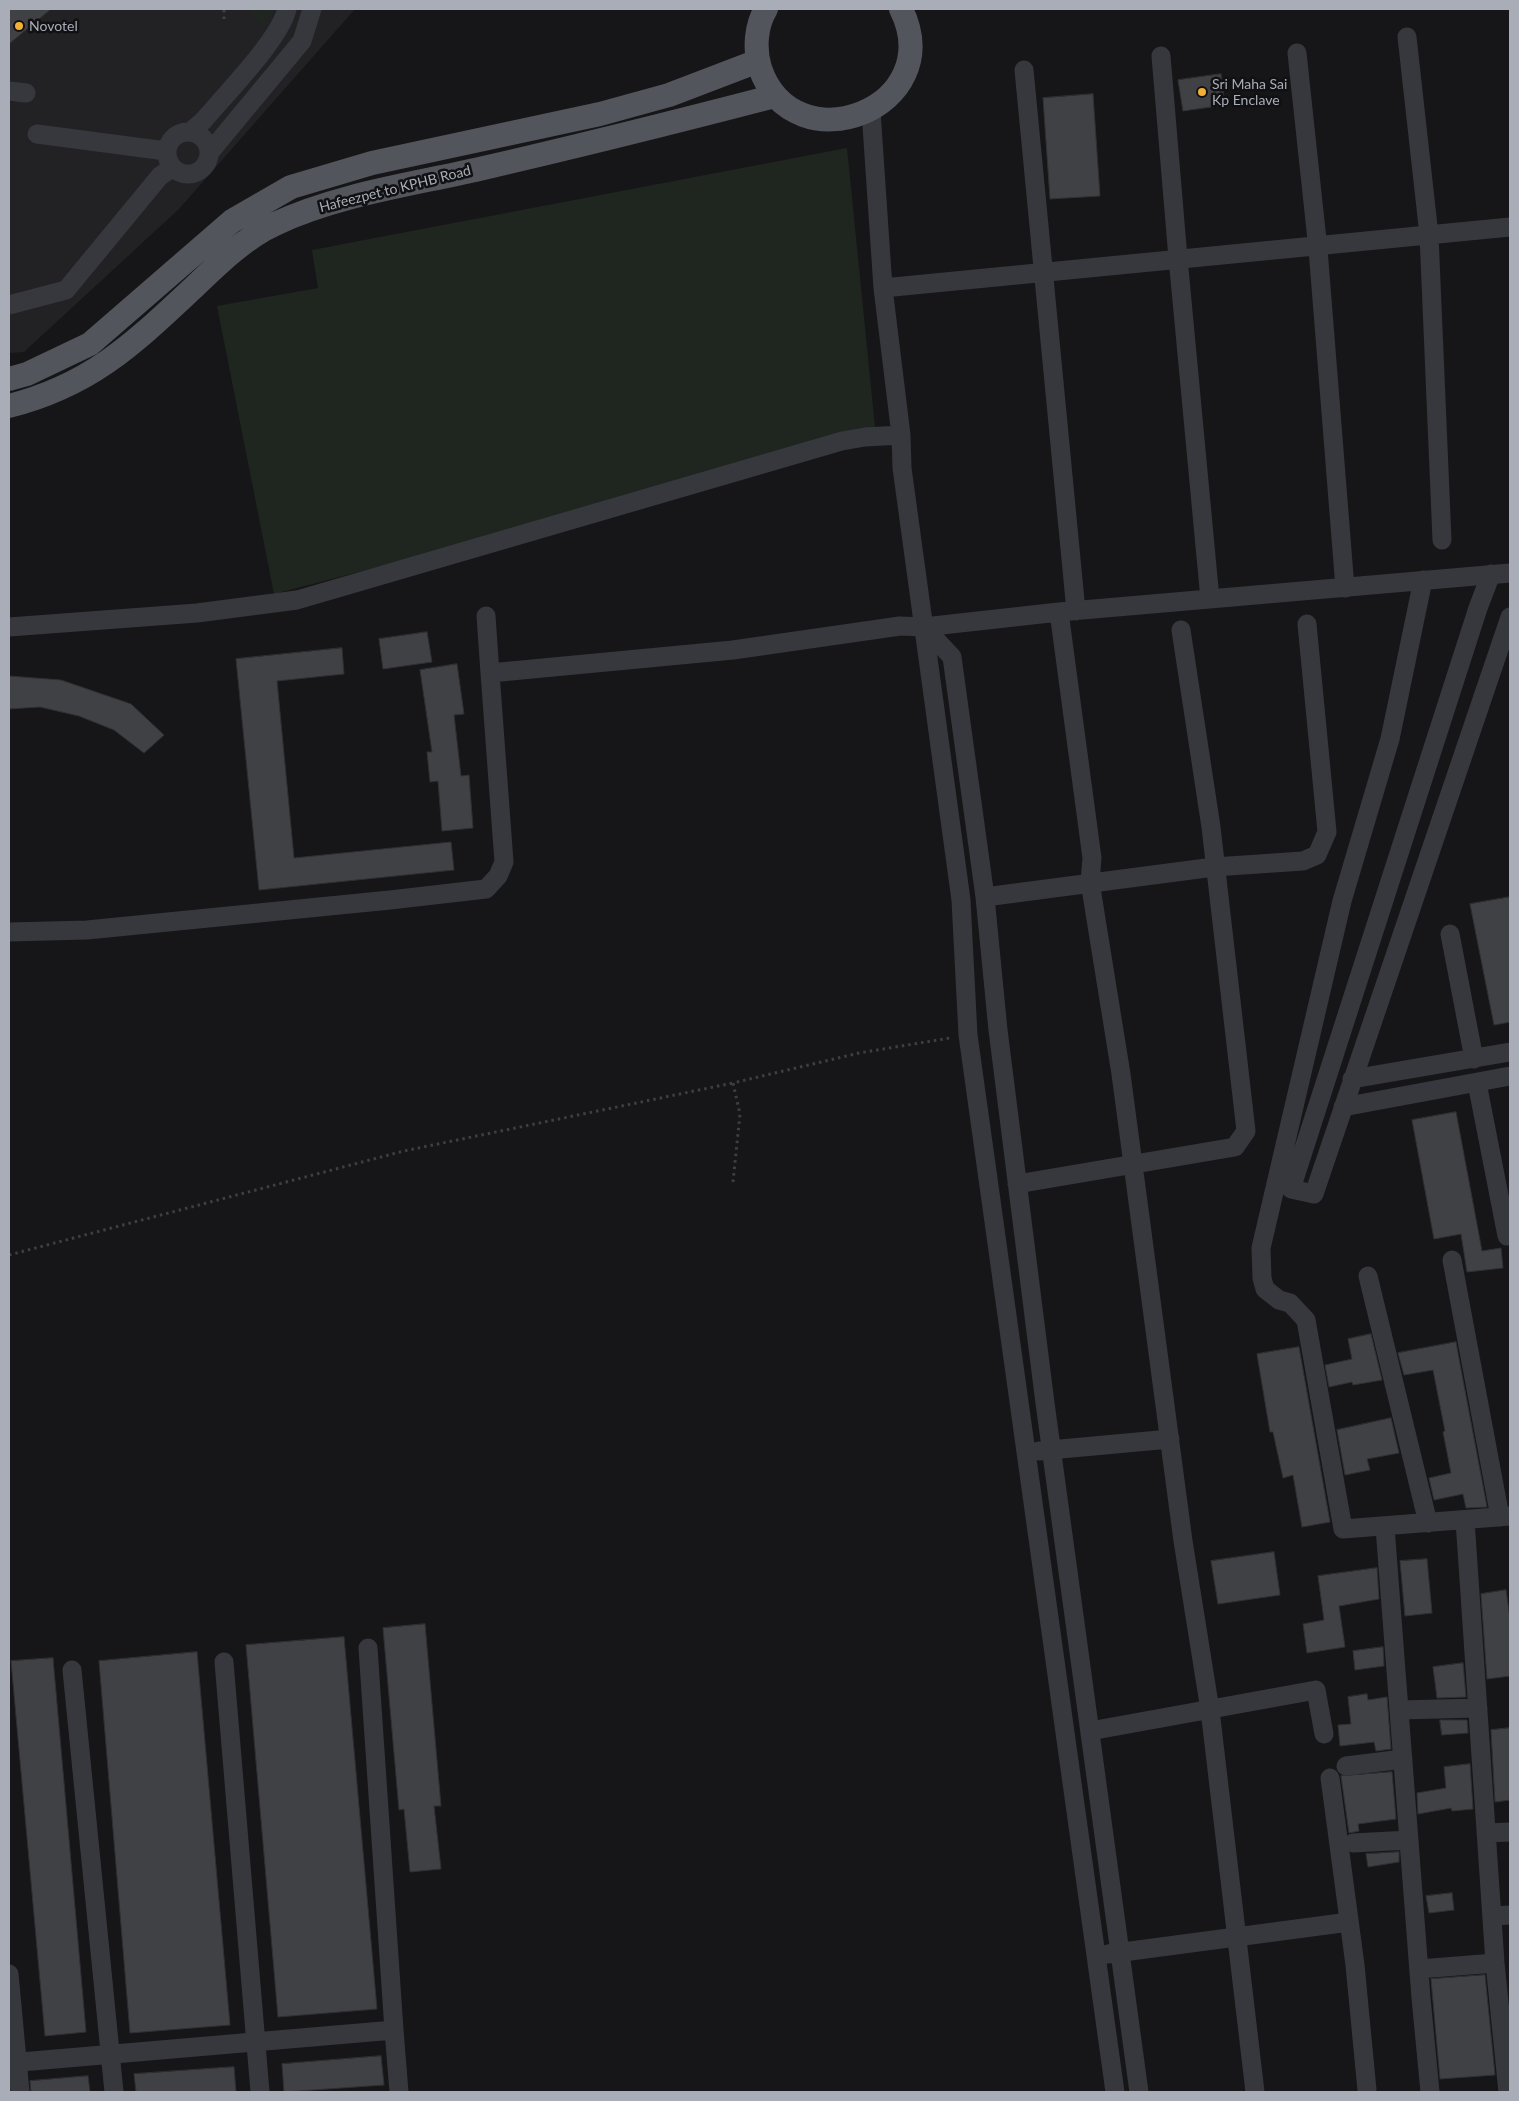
<!DOCTYPE html>
<style>
body{margin:0}
#map{position:relative;width:1519px;height:2101px;overflow:hidden;background:#161618;font-family:Lato,sans-serif}
canvas{display:block}
.frame{position:absolute;inset:0;border:10px solid #a8adb8;pointer-events:none}
</style>
<div id="map">
<canvas width="1519" height="2101"></canvas>
<div class="frame"></div>
</div>
<script>
const g = document.querySelector('canvas').getContext('2d');
g.lineJoin = 'round';
function paint(path, color) { g.fillStyle = color; g.fill(path, 'evenodd'); }
function strokePath(path, color, width, dash) { g.strokeStyle = color; g.lineWidth = width; g.lineCap = dash ? 'butt' : 'round'; g.setLineDash(dash || []); g.stroke(path); }
function drawText(font, color, halo, rows, align = 'center') {
  g.font = font + ' Lato,sans-serif'; g.lineWidth = 5; g.setLineDash([]); g.textBaseline = 'middle'; g.strokeStyle = halo; g.fillStyle = color; for (const [text, x, y, turn = 0] of rows) {
    g.save(); g.translate(x, y); g.rotate((+turn || 0) * Math.PI / 180); g.textAlign = isNaN(turn) ? turn : align; if (halo) g.strokeText(text, 0, 0); g.fillText(text, 0, 0); g.restore();
  }
}
const built = new Path2D(`
 M 9,9 L 355,9 L 179,209 L 24,352 L 9,353 Z`);
const green = new Path2D(`
 M 246,9 L 275,9 L 261,25 L 254,14 Z
 M 847,148 L 876,437 L 274,594 L 217,306 L 318,288 L 312,250 Z`);
const building = new Path2D(`
 M 9,9 L 51,9 L 9,44 Z
 M 1221,74 L 1225,105 L 1183,111 L 1178,80 Z
 M 1093,94 L 1100,196 L 1050,199 L 1043,98 Z
 M 427,632 L 432,662 L 383,669 L 379,639 Z
 M 342,648 L 344,674 L 277,681 L 294,858 L 451,842 L 454,870 L 259,890 L 236,659 Z
 M 457,664 L 464,714 L 454,715 L 461,776 L 469,775 L 473,828 L 442,831 L 438,781 L 430,782 L 427,752 L 432,752 L 420,670 Z
 M 9,676 L 61,680 L 131,704 L 164,735 L 144,753 L 114,730 L 79,716 L 40,707 L 9,709 Z
 M 1510,897 L 1510,1022 L 1494,1025 L 1470,904 Z
 M 1456,1112 L 1482,1251 L 1501,1248 L 1503,1268 L 1467,1272 L 1461,1234 L 1434,1239 L 1412,1120 Z
 M 1371,1334 L 1382,1380 L 1353,1385 L 1352,1382 L 1329,1387 L 1325,1365 L 1352,1359 L 1348,1339 Z
 M 1456,1342 L 1460,1364 L 1487,1507 L 1466,1508 L 1463,1494 L 1434,1500 L 1429,1478 L 1451,1473 L 1443,1432 L 1445,1431 L 1433,1370 L 1404,1375 L 1398,1353 Z
 M 1299,1347 L 1330,1522 L 1302,1527 L 1293,1475 L 1283,1478 L 1273,1432 L 1270,1432 L 1257,1354 Z
 M 1391,1418 L 1399,1453 L 1367,1459 L 1370,1470 L 1345,1475 L 1337,1430 Z
 M 1274,1552 L 1280,1595 L 1218,1604 L 1211,1561 Z
 M 1427,1559 L 1432,1613 L 1405,1616 L 1400,1561 Z
 M 1377,1568 L 1379,1599 L 1339,1606 L 1345,1647 L 1307,1653 L 1303,1624 L 1324,1620 L 1318,1576 Z
 M 1506,1590 L 1510,1619 L 1510,1676 L 1487,1679 L 1481,1594 Z
 M 425,1624 L 441,1806 L 434,1806 L 441,1869 L 410,1872 L 404,1809 L 399,1810 L 383,1628 Z
 M 344,1637 L 377,2009 L 278,2017 L 246,1645 Z
 M 1383,1647 L 1384,1666 L 1355,1670 L 1353,1651 Z
 M 197,1652 L 230,2025 L 130,2033 L 99,1661 Z
 M 53,1658 L 86,2032 L 45,2036 L 11,1661 Z
 M 1463,1663 L 1466,1697 L 1437,1698 L 1433,1667 Z
 M 1367,1694 L 1368,1700 L 1387,1697 L 1391,1749 L 1376,1751 L 1374,1742 L 1340,1746 L 1338,1725 L 1351,1724 L 1348,1697 Z
 M 1440,1720 L 1467,1720 L 1468,1733 L 1442,1735 Z
 M 1510,1728 L 1510,1800 L 1495,1802 L 1491,1730 Z
 M 1470,1764 L 1473,1809 L 1452,1811 L 1451,1808 L 1418,1814 L 1417,1793 L 1446,1788 L 1444,1767 Z
 M 1392,1772 L 1396,1819 L 1358,1824 L 1359,1831 L 1349,1833 L 1341,1776 Z
 M 1399,1852 L 1399,1862 L 1368,1867 L 1366,1854 Z
 M 1452,1893 L 1454,1910 L 1429,1913 L 1426,1896 Z
 M 1485,1975 L 1495,2075 L 1440,2079 L 1431,1979 Z
 M 381,2056 L 384,2085 L 284,2092 L 282,2064 Z
 M 234,2067 L 236,2092 L 136,2092 L 134,2074 Z
 M 88,2076 L 90,2092 L 31,2092 L 30,2081 Z`);
const path = new Path2D(`
 M 224,19 L 224,9
 M 733,1182 L 740,1114 L 733,1083 L 859,1053 L 950,1038
 M 9,1255 L 404,1151 L 733,1083`);
const minor = new Path2D(`
 M 1407,37 L 1429,235 L 1442,540
 M 1297,53 L 1318,249 L 1345,588
 M 1161,56 L 1178,258 L 1210,599
 M 1024,70 L 1076,611
 M 9,91 L 26,93
 M 871,111 L 883,288 L 901,435 L 902,468 L 961,900 L 968,1035 L 1115,2092
 M167 153a21 21 0 1 1 42 0a21 21 0 1 1-42 0Z
 M 190,132 L 203,121 C 225,95 280,39 287,9
 M 37,134 L 166,151
 M 210,152 L 302,41 L 312,9
 M 883,288 L 1510,227
 M 9,305 L 66,290 L 160,176 L 172,168
 M 1491,574 L 1478,608 L 1291,1189 L 1314,1194 L 1510,617
 M 1423,580 L 1390,739 L 1342,901 L 1261,1248 L 1262,1278 L 1265,1289 L 1279,1300 L 1290,1303 L 1306,1320 L 1343,1529 L 1510,1516
 M 1059,612 L 1092,858 L 1090,882 L 1121,1074 L 1183,1541 L 1210,1710 L 1255,2092
 M 486,616 L 490,673
 M 9,627 L 197,613 L 297,600 L 842,441 L 865,437 L 901,435
 M 924,627 L 952,657 L 985,897 L 998,1030 L 1045,1403 L 1139,2092
 M 985,897 L 1214,867 L 1303,861 L 1317,855 L 1327,832 L 1307,624
 M 9,932 L 87,930 L 390,900 L 486,889 L 498,876 L 504,862 L 490,673 L 733,650 L 900,626 L 924,627 L 1059,612 L 1510,573
 M 1450,934 L 1474,1059
 M 1352,1079 L 1510,1052
 M 1477,1083 L 1507,1236
 M 1343,1107 L 1510,1076
 M 1017,1184 L 1235,1147 L 1246,1131 L 1211,827 L 1181,630
 M 1452,1260 L 1500,1517
 M 1368,1276 L 1428,1523
 M 1039,1451 L 1170,1439
 M 1465,1520 L 1495,1963 L 1508,2092
 M 1385,1527 L 1421,1998 L 1430,2092
 M 368,1648 L 394,2030
 M 224,1662 L 260,2092
 M 72,1670 L 114,2092
 M 1399,1710 L 1478,1708
 M 1090,1731 L 1316,1690 L 1324,1734
 M 1346,1766 L 1403,1759
 M 1330,1778 L 1355,1965 L 1367,2090
 M 1486,1833 L 1510,1832
 M 1353,1843 L 1409,1840
 M 1492,1916 L 1510,1915
 M 1108,1954 L 1349,1922
 M 1419,1969 L 1495,1963
 M 9,1974 L 20,2092
 M 9,2063 L 394,2030 L 399,2092`);
const major = new Path2D(`
 M 766,9 C 756,25 754,49 760,68 C 794,168 950,108 901,9
 M 9,379 L 27,374 L 90,344 L 232,221 L 291,187 L 372,163 L 600,114 L 669,95 L 758,61
 M 9,406 C 91,385 132,345 192,289 C 216,266 244,238 275,224 C 337,195 408,185 475,170 C 575,147 675,122 775,96`);
const markers = [
 [19,26,5,"#f2b134"],
 [1202,92,5,"#f2b134"]
];
const poiNames = [
 ["Novotel",29,26],
 ["Sri Maha Sai",1212,84],
 ["Kp Enclave",1212,100]
];
const streetNames = [
 ["Hafeezpet to KPHB Road",395,189,-14]
];
paint(built, '#222225');
paint(green, '#1e261f');
paint(building, '#404145');
strokePath(building, '#303034', 1);
strokePath(path, '#3d3f44', 3, [2.5, 4]);
strokePath(minor, '#37383d', 19);
strokePath(major, '#53555c', 24);
for (const [x, y, r, color] of markers) { const dot = new Path2D(); dot.arc(x, y, r, 0, 2 * Math.PI); g.fillStyle = color; g.fill(dot); strokePath(dot, '#111113', 2); }
drawText('14px', '#a8adb8', '#111113', poiNames, 'left');
drawText('14px', '#a8adb8', '#111113', streetNames);
</script>
